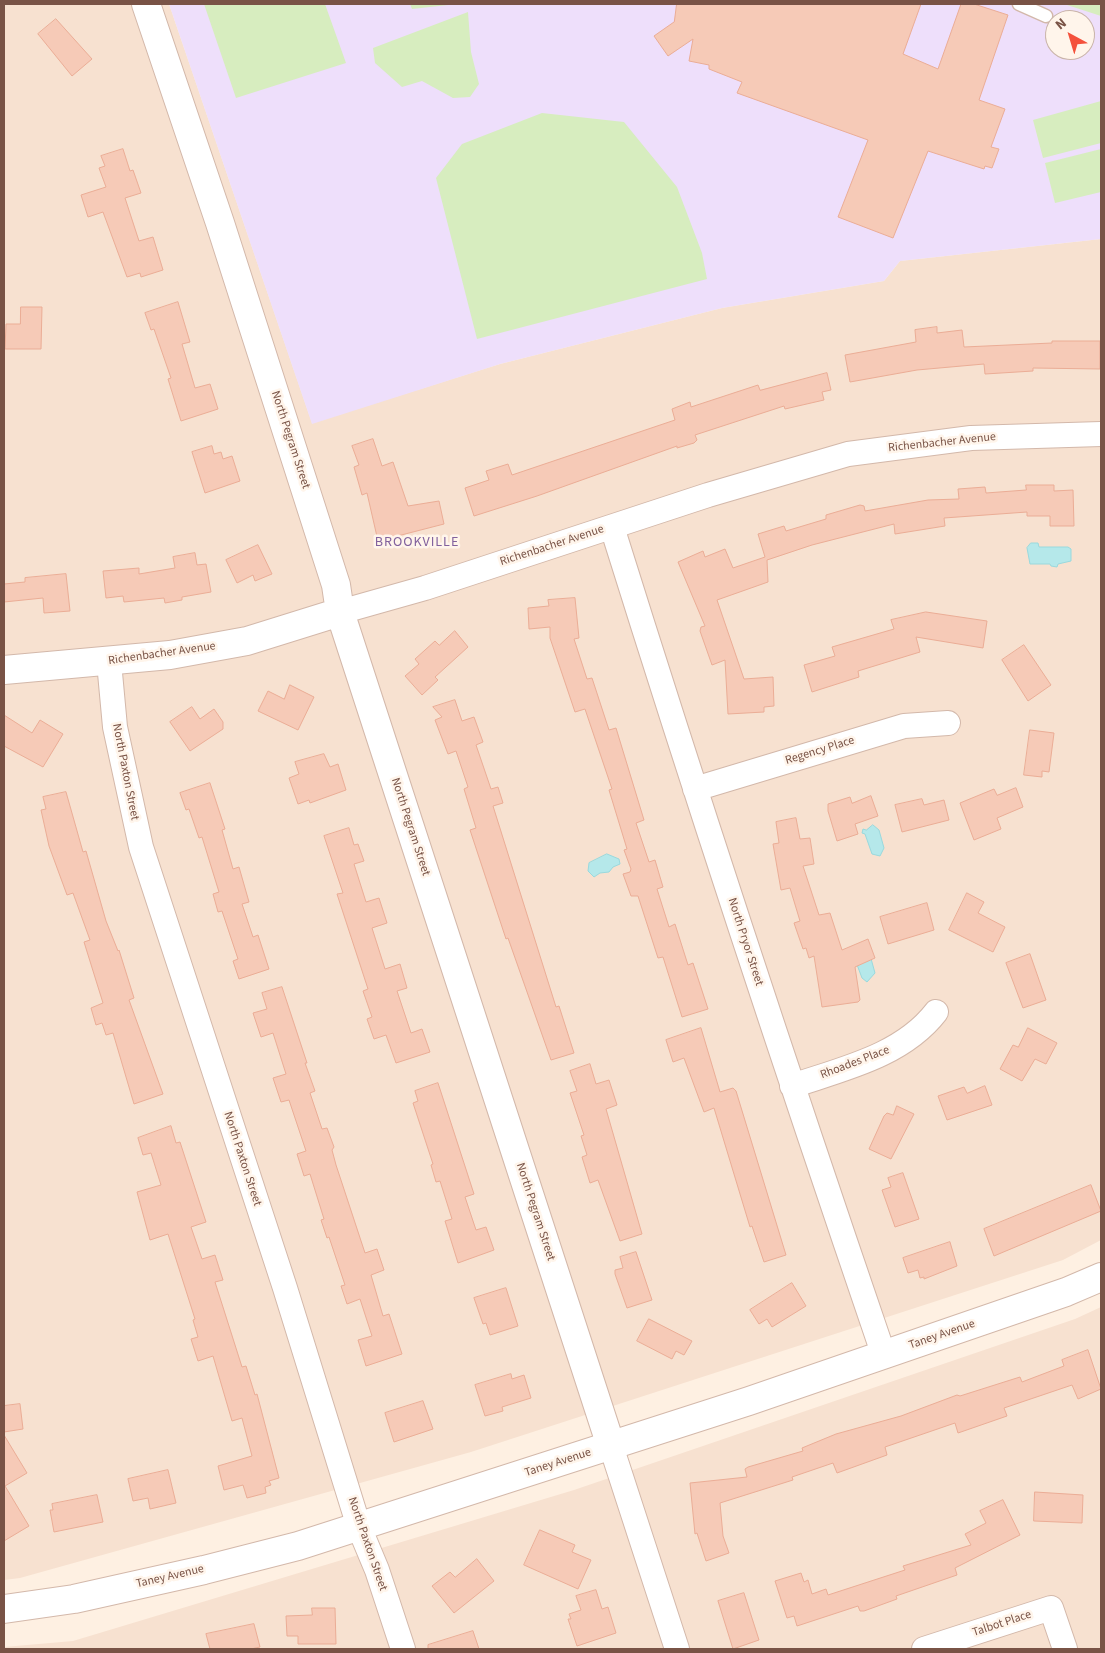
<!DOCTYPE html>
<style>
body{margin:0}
#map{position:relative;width:1105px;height:1653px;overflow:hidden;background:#fef0e2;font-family:"Source Sans 3",sans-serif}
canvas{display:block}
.frame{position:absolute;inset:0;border:5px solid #795346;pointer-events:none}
.north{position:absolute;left:1045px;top:10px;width:50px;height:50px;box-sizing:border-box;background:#fff5eb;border:1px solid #c9b4a9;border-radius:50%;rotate:321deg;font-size:14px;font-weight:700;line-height:20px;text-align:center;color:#795346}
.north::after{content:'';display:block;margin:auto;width:18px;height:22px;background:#f4513c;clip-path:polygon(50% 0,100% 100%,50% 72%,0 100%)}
</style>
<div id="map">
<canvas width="1105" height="1653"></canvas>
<div class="frame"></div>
<div class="north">N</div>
</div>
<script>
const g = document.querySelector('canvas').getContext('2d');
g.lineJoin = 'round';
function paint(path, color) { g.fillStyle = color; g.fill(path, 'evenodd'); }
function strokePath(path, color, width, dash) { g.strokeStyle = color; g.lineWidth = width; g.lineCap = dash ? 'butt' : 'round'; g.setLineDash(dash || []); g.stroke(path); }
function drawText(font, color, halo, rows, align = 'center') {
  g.font = font + ' "Source Sans 3",sans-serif'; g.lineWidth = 5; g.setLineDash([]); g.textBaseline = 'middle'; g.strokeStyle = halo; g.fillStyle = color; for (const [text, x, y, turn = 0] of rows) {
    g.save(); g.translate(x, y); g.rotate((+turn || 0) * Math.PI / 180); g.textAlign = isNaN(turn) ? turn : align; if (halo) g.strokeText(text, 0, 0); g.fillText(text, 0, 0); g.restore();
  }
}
const residential = new Path2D(`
 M 4,4 L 169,4 L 312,423 L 500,364 L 722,308 L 884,281 L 900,261 L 1101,239 L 1101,1240 L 1063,1260 L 471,1452 L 20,1578 L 4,1580 Z
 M 1101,1307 L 1101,1649 L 4,1649 L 4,1647 L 73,1641 L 574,1490 L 1075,1319 Z`);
const education = new Path2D(`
 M 169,4 L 1101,4 L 1101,239 L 900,261 L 884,281 L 722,308 L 500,364 L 312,424 ZM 1055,20 L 1085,20 L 1085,50 L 1055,50 Z`);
const green = new Path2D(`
 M 204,4 L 325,4 L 346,63 L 236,98 Z
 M 410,4 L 457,4 L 412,9 Z
 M 1064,4 L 1101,4 L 1101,16 Z
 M 468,12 L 471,52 L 479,84 L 470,97 L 453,98 L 422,81 L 402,87 L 375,63 L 373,48 Z
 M 1101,101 L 1101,143 L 1043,158 L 1033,120 Z
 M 542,113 L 624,122 L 677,187 L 702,253 L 707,279 L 477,339 L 436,178 L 462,144 Z
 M 1101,149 L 1101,192 L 1055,203 L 1045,163 Z`);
const water = new Path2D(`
 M 1031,543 L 1038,543 L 1039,547 L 1068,547 L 1071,549 L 1071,561 L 1058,564 L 1057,567 L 1051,566 L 1050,564 L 1030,564 L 1027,548 Z
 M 873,825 L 879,830 L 884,848 L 880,856 L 872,854 L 865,834 L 862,833 L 863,829 L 866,830 Z
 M 607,854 L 619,859 L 620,864 L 613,867 L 609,872 L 600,873 L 594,877 L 588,871 L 589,863 Z
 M 870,955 L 875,973 L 867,982 L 862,978 L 856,962 Z`);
const building = new Path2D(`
 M 677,4 L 921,4 L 903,54 L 938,69 L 961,4 L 974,4 L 1008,15 L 979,100 L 1005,109 L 991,147 L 999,149 L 992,168 L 985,166 L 984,169 L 928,151 L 893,238 L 838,217 L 868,140 L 737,93 L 742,82 L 709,69 L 709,65 L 689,61 L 693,39 L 668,56 L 654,36 L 674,22 Z
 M 56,19 L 92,59 L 72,76 L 38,34 Z
 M 123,149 L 130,171 L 133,170 L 141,193 L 125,198 L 139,241 L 153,237 L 163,270 L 141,277 L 140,273 L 127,277 L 103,212 L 88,217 L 81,195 L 106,187 L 99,168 L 105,166 L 101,156 Z
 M 178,302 L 190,342 L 182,344 L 195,388 L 210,384 L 218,409 L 181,421 L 168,379 L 171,378 L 154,329 L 151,330 L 145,313 Z
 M 21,307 L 42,307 L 41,349 L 5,349 L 6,324 L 20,324 Z
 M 937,327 L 937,333 L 962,330 L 964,347 L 1052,343 L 1052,341 L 1100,341 L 1100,369 L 1033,368 L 1033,371 L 985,374 L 984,364 L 917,370 L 850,382 L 845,355 L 916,342 L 915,330 Z
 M 827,373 L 831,390 L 822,392 L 824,400 L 785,409 L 784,406 L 695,435 L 697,440 L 694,443 L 677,448 L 677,446 L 537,496 L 474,516 L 465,488 L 489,480 L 486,471 L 508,464 L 512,475 L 675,420 L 672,409 L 690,402 L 691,407 L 758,385 L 760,390 Z
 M 373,439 L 382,466 L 393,462 L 408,506 L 439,501 L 444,524 L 378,541 L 367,493 L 362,495 L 354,467 L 359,465 L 352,446 Z
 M 212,446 L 214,454 L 221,452 L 223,459 L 232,456 L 240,481 L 205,493 L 192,452 Z
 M 1026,485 L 1054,485 L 1054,491 L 1073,490 L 1074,526 L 1050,526 L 1050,516 L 1027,516 L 1027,512 L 944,518 L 945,526 L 895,534 L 894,524 L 812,545 L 767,560 L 768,582 L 717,600 L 744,679 L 773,677 L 774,706 L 764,707 L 764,712 L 728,714 L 725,660 L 712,665 L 700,631 L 701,627 L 705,626 L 678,562 L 703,551 L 705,557 L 725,549 L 733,568 L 765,557 L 758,534 L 784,526 L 786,531 L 826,519 L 826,515 L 860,505 L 864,506 L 865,511 L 928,500 L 959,499 L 958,489 L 985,487 L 986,493 L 1026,490 Z
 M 258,545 L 272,574 L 255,581 L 253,575 L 237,583 L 226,560 Z
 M 195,553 L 197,565 L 206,564 L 211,592 L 182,597 L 182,600 L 165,603 L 164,598 L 124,602 L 123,596 L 106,598 L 103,571 L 139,568 L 139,574 L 175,568 L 173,557 Z
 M 66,574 L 70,611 L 44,613 L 43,598 L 4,602 L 4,584 L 25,582 L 25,578 Z
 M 575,598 L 579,638 L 574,639 L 587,679 L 592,678 L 609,730 L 616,728 L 644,820 L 636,823 L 649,862 L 655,860 L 663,887 L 657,889 L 669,927 L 675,924 L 688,965 L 693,963 L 708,1009 L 682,1017 L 663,957 L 658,958 L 638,896 L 631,896 L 623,874 L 630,872 L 631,869 L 624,850 L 627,849 L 609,790 L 612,789 L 585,709 L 575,712 L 550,638 L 550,627 L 529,629 L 528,608 L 549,606 L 548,600 Z
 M 926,612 L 987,621 L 983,648 L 916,637 L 920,652 L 858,671 L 859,677 L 812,692 L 804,665 L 835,656 L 832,647 L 894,629 L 891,620 Z
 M 455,631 L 468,647 L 435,677 L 438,680 L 422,695 L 405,676 L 419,664 L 415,659 L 435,641 L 439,645 Z
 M 1024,645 L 1051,685 L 1028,701 L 1002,660 Z
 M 290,685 L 314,697 L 298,730 L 258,711 L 268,691 L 284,699 Z
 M 455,700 L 462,721 L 474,717 L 483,742 L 476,745 L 491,789 L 498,787 L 503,803 L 493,806 L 556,1007 L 559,1006 L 574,1053 L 551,1060 L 508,938 L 506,939 L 470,830 L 476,828 L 464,789 L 468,787 L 456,751 L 448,754 L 435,720 L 442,717 L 433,707 Z
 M 192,707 L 200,719 L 214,709 L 223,722 L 223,729 L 190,751 L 170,722 Z
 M 4,715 L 32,733 L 40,720 L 63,734 L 43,767 L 4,746 Z
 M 1030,730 L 1054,733 L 1049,772 L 1042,771 L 1042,777 L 1024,775 Z
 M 324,754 L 330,767 L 338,764 L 346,790 L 310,803 L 309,800 L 298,804 L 289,778 L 299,774 L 295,762 Z
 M 210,783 L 225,829 L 222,830 L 233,869 L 239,867 L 249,902 L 242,904 L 253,937 L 258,935 L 269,969 L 239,979 L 233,961 L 238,959 L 222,911 L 218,912 L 213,894 L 219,892 L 202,837 L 199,838 L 189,809 L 186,810 L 180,793 Z
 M 1016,788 L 1023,807 L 997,818 L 1001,829 L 974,840 L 960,803 L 994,789 L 997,795 Z
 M 66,792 L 83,852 L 86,851 L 106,921 L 118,951 L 119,950 L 134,998 L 129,1000 L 163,1094 L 134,1104 L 113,1033 L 106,1035 L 102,1023 L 96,1025 L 91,1008 L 103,1003 L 84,942 L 90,940 L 73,893 L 67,895 L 49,846 L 41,810 L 46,809 L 43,797 Z
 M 871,796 L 878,816 L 855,824 L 858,834 L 837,841 L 828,811 L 828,804 L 850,797 L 852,803 Z
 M 922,799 L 924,805 L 944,800 L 949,820 L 902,832 L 895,805 Z
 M 796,818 L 800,839 L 810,838 L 814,864 L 803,866 L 819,915 L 830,913 L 842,950 L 868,939 L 875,958 L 855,967 L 860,1000 L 858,1002 L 822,1007 L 814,956 L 809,958 L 806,948 L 803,949 L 794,923 L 800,921 L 790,888 L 781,890 L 773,844 L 779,843 L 776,822 Z
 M 349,828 L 354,845 L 358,844 L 364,861 L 354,864 L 366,902 L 379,898 L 387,923 L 372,928 L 385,969 L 400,964 L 407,988 L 397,991 L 411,1033 L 422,1029 L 430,1052 L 396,1063 L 386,1035 L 374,1039 L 367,1019 L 372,1017 L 363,991 L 368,989 L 337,894 L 343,893 L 324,836 Z
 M 967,893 L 984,902 L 978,913 L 1005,927 L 993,952 L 949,930 Z
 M 927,903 L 934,930 L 888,944 L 880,917 Z
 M 1030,954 L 1046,1000 L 1023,1008 L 1006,963 Z
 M 282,987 L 307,1063 L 305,1063 L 315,1091 L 310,1093 L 322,1129 L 327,1128 L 334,1147 L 332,1150 L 336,1165 L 365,1253 L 377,1249 L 384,1270 L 371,1275 L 383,1316 L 389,1314 L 402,1354 L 366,1366 L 358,1340 L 372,1336 L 360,1299 L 347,1304 L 341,1286 L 345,1285 L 329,1237 L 327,1238 L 321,1220 L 324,1219 L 310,1174 L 304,1176 L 297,1154 L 306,1151 L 289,1100 L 281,1102 L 273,1078 L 286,1074 L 273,1033 L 261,1037 L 253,1013 L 267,1009 L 262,993 Z
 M 701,1028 L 720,1092 L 733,1088 L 736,1091 L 786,1255 L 764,1262 L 752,1226 L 750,1227 L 714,1108 L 704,1112 L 684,1058 L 673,1062 L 666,1040 Z
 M 1028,1028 L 1057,1043 L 1046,1064 L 1035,1059 L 1022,1081 L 1000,1069 L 1013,1045 L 1018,1047 Z
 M 590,1064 L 596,1084 L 609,1080 L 617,1105 L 606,1109 L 642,1234 L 620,1241 L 598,1180 L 590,1183 L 582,1157 L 587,1155 L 581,1136 L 584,1135 L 570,1093 L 577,1091 L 570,1071 Z
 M 438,1083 L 474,1194 L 465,1197 L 476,1230 L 486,1227 L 494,1250 L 458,1263 L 445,1221 L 452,1219 L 440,1181 L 436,1182 L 431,1165 L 433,1164 L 413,1103 L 418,1101 L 415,1091 Z
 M 985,1086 L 992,1105 L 947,1120 L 938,1096 L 964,1087 L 967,1093 Z
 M 897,1106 L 914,1114 L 891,1159 L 869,1149 L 884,1116 L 887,1113 L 893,1115 Z
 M 171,1126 L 176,1143 L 180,1142 L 206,1222 L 191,1227 L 202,1259 L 215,1255 L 223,1280 L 215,1282 L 242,1367 L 246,1366 L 255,1395 L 257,1394 L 279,1478 L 269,1481 L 271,1485 L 265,1487 L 266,1493 L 247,1498 L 243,1485 L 224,1490 L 218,1466 L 252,1456 L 242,1418 L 232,1421 L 213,1356 L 198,1361 L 191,1339 L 198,1337 L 193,1320 L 195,1319 L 168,1234 L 150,1240 L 137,1192 L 161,1185 L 151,1153 L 143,1155 L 138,1138 Z
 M 903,1173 L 919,1219 L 895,1227 L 882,1190 L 891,1187 L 888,1178 Z
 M 1091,1185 L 1101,1211 L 994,1256 L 984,1229 Z
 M 950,1242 L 957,1266 L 924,1279 L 924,1277 L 920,1278 L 918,1270 L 908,1273 L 903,1258 Z
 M 636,1252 L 652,1300 L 627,1308 L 615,1274 L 615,1270 L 623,1268 L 620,1257 Z
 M 792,1283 L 806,1306 L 772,1327 L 767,1319 L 759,1324 L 750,1310 Z
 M 506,1288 L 518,1326 L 490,1335 L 486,1323 L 483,1324 L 474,1298 Z
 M 649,1319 L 692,1341 L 684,1355 L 676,1351 L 672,1359 L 637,1341 Z
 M 1088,1350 L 1101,1389 L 1078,1399 L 1072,1385 L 1004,1408 L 1007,1416 L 958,1433 L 955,1423 L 885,1447 L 887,1455 L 837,1473 L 833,1463 L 792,1477 L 793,1480 L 720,1503 L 723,1536 L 729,1553 L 706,1561 L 697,1533 L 695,1534 L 690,1483 L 747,1477 L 745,1469 L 748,1467 L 803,1451 L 802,1448 L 836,1434 L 901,1416 L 957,1395 L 960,1396 L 1020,1377 L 1022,1382 L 1064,1366 L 1062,1360 Z
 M 511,1374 L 512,1379 L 524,1375 L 531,1398 L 502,1407 L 503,1411 L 485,1416 L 475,1385 Z
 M 423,1401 L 433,1429 L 394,1442 L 385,1413 Z
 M 20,1404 L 23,1429 L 4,1432 L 4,1406 Z
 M 4,1435 L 27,1473 L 5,1486 L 29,1526 L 4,1541 Z
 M 168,1470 L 176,1503 L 150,1509 L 148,1498 L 133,1501 L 128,1479 Z
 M 1035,1492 L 1083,1495 L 1082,1523 L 1034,1521 Z
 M 97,1495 L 103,1522 L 54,1532 L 50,1510 L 53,1510 L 52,1504 Z
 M 1003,1500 L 1020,1535 L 955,1568 L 957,1575 L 896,1596 L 897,1599 L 864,1611 L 860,1611 L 858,1606 L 797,1626 L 794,1616 L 787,1618 L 775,1581 L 801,1573 L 804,1582 L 808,1580 L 812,1594 L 826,1589 L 828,1595 L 905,1570 L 903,1566 L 971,1545 L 965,1534 L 986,1523 L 980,1511 Z
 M 540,1530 L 575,1545 L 572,1552 L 591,1560 L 578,1589 L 524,1565 Z
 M 477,1559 L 494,1581 L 454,1613 L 432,1586 L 450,1572 L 455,1577 Z
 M 596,1590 L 602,1609 L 608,1607 L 616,1633 L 577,1646 L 568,1619 L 571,1619 L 569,1614 L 581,1610 L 576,1596 Z
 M 744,1593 L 759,1640 L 733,1649 L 718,1601 Z
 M 312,1608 L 335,1608 L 336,1644 L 298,1644 L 298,1636 L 287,1636 L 286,1616 L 312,1615 Z
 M 254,1624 L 260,1647 L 251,1649 L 210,1649 L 206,1634 Z
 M 473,1631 L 479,1649 L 428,1649 L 428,1645 Z`);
const service = new Path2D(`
 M 1019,4 L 1046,16`);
const minor = new Path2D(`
 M 612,527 C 698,802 788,1075 881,1347 L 882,1356
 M 340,612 L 425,588 L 708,495 L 848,454 L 971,438 L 1101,434
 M 109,662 L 115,727 L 141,847 L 285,1288 L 359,1527 L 377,1570 L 403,1649
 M 695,789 L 904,726 L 948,723
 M 792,1086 C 842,1069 902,1056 936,1012
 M 611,1446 L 677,1649
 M 924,1649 L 1051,1608 L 1065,1649`);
const tertiary = new Path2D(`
 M 146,4 L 220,223 L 336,585 L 340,612 L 611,1446
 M 4,670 L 170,655 L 247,641 L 340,612
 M 4,1609 L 74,1599 L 204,1570 L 298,1546 L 749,1401 L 1066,1292 L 1101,1277`);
const streetNames = [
 ["North Pegram Street",290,440,72],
 ["Richenbacher Avenue",942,443,-6],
 ["Richenbacher Avenue",552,546,-18],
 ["Richenbacher Avenue",162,654,-8],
 ["Regency Place",820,751,-17],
 ["North Paxton Street",125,772,79],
 ["North Pegram Street",410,827,72],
 ["North Pryor Street",745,942,72],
 ["Rhoades Place",855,1063,-21],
 ["North Paxton Street",242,1159,72],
 ["North Pegram Street",535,1212,72],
 ["Taney Avenue",942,1335,-19],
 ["Taney Avenue",558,1463,-18],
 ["North Paxton Street",367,1544,71],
 ["Taney Avenue",170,1577,-13],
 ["Talbot Place",1002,1624,-18]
];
const neighbourhoodNames = [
 ["BROOKVILLE",417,543]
];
paint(residential, '#f7e1d0');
paint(education, '#eedffb');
paint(green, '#d7edbf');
paint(water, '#b5e8ea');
strokePath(water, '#9ad9dd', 1);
paint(building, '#f6cab7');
strokePath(building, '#ebad96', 1);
strokePath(service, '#d3b8aa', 15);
strokePath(minor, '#d3b8aa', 26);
strokePath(tertiary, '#d3b8aa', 30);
strokePath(service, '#fff', 12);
strokePath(minor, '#fff', 24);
strokePath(tertiary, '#fff', 28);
drawText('12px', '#795346', '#fff5eb', streetNames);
g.letterSpacing = '1px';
drawText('14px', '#82619d', '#fff5eb', neighbourhoodNames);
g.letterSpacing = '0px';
</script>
